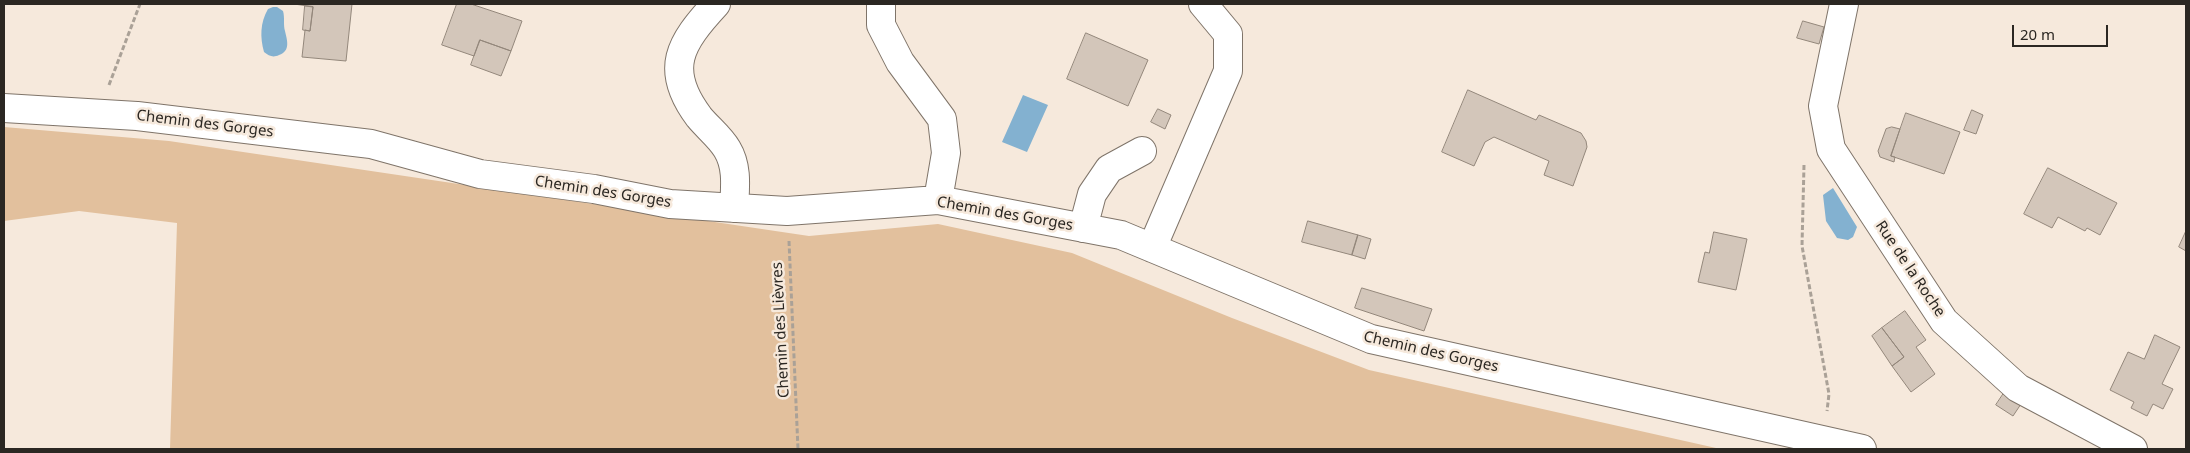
<!DOCTYPE html>
<meta charset="utf-8">
<style>
body{margin:0}
#map{position:relative;width:2190px;height:453px;overflow:hidden;background:#f6e9dc;font-family:"Noto Sans",sans-serif}
canvas{display:block}
.frame{position:absolute;inset:0;border:5px solid #2b2722;pointer-events:none}
.scale{position:absolute;left:2012px;top:25px;width:96px;height:22px;box-sizing:border-box;border:2px solid #2b2722;border-top:0;padding-left:6px;font-size:15px;line-height:18px;white-space:nowrap;color:#2b2722;-webkit-text-stroke:4px #f6e9dc;paint-order:stroke}
</style>
<div id="map">
<canvas width="2190" height="453"></canvas>
<div class="frame"></div>
<div class="scale">20 m</div>
</div>
<script>
const g = document.querySelector('canvas').getContext('2d');
g.lineJoin = 'round';
function paint(path, color) { g.fillStyle = color; g.fill(path, 'evenodd'); }
function strokePath(path, color, width, dash) { g.strokeStyle = color; g.lineWidth = width; g.lineCap = dash ? 'butt' : 'round'; g.setLineDash(dash || []); g.stroke(path); }
function drawText(font, color, halo, rows, align = 'center') {
  g.font = font + ' "Noto Sans",sans-serif'; g.lineWidth = 5; g.setLineDash([]); g.textBaseline = 'middle'; g.strokeStyle = halo; g.fillStyle = color; for (const [text, x, y, turn = 0] of rows) {
    g.save(); g.translate(x, y); g.rotate((+turn || 0) * Math.PI / 180); g.textAlign = isNaN(turn) ? turn : align; if (halo) g.strokeText(text, 0, 0); g.fillText(text, 0, 0); g.restore();
  }
}
const green = new Path2D(`
 M 4,127 L 169,141 L 809,236 L 938,224 L 1072,253 L 1232,318 L 1369,370 L 1716,448 L 170,449 L 177,223 L 79,211 L 4,221 Z`);
const water = new Path2D(`
 M 273,7 L 277,7 L 283,11 C 285,18 283,25 285,31 C 287,40 291,51 279,55 C 273,58 269,56 264,52 C 260,37 260,23 268,9 Z
 M 1023,95 L 1048,105 L 1027,152 L 1002,142 Z
 M 1833,188 L 1857,227 L 1853,237 L 1848,240 L 1837,238 L 1826,221 L 1823,195 Z`);
const building = new Path2D(`
 M 294,4 L 352,4 L 346,61 L 302,57 L 305,30 L 310,31 L 313,7 Z
 M 457,4 L 471,4 L 522,21 L 511,51 L 480,40 L 474,56 L 442,45 Z
 M 305,6 L 313,7 L 310,31 L 303,30 Z
 M 1803,21 L 1824,27 L 1819,44 L 1797,38 Z
 M 1086,33 L 1148,60 L 1128,106 L 1067,79 Z
 M 480,40 L 511,51 L 501,76 L 471,65 Z
 M 1468,90 L 1536,120 L 1539,115 L 1581,133 L 1586,141 L 1587,147 L 1573,186 L 1544,175 L 1549,161 L 1494,137 L 1485,142 L 1474,166 L 1442,152 Z
 M 1158,109 L 1171,115 L 1165,129 L 1151,122 Z
 M 1972,110 L 1983,115 L 1976,134 L 1964,130 Z
 M 1906,113 L 1960,132 L 1944,174 L 1891,156 Z
 M 1892,127 L 1900,129 L 1891,156 L 1895,157 L 1894,162 L 1880,157 L 1878,151 L 1886,129 Z
 M 2048,168 L 2117,203 L 2100,235 L 2087,228 L 2085,231 L 2058,217 L 2052,228 L 2024,214 Z
 M 1308,221 L 1358,235 L 1352,255 L 1302,242 Z
 M 2186,231 L 2186,251 L 2179,247 Z
 M 1714,232 L 1747,239 L 1736,290 L 1698,282 L 1705,252 L 1709,253 Z
 M 1358,235 L 1371,239 L 1365,259 L 1352,255 Z
 M 1362,288 L 1432,309 L 1424,331 L 1355,308 Z
 M 1905,311 L 1926,340 L 1916,347 L 1935,374 L 1911,392 L 1892,366 L 1904,357 L 1882,328 Z
 M 1882,328 L 1904,357 L 1892,366 L 1872,336 Z
 M 2155,335 L 2180,347 L 2162,384 L 2173,389 L 2163,409 L 2153,404 L 2147,416 L 2131,408 L 2134,402 L 2110,390 L 2128,352 L 2144,359 Z
 M 2004,393 L 2021,404 L 2013,416 L 1996,405 Z`);
const path = new Path2D(`
 M 109,85 L 140,4
 M 1804,165 L 1802,246 L 1829,394 L 1827,411
 M 789,241 L 798,449`);
const minor = new Path2D(`
 M 716,4 C 680,43 663,69 699,117 C 708,128 720,137 727,149 C 738,167 735,188 734,208
 M 881,4 L 881,25 L 900,62 L 942,119 L 946,153 L 938,200
 M 1844,4 L 1823,106 L 1831,149 L 1944,321 L 2018,388 L 2133,449
 M 4,108 L 137,116 L 371,144 L 480,174 L 594,189 L 670,204 L 787,211 L 938,200 L 1121,235 L 1371,339 L 1862,449
 M 1083,228 L 1092,194 L 1109,169 L 1142,151
 M 1152,248 L 1228,71 L 1228,34 L 1203,4`);
const streetNames = [
 ["Chemin des Gorges",205,124,7],
 ["Chemin des Gorges",603,192,9],
 ["Chemin des Gorges",1005,214,10],
 ["Rue de la Roche",1910,269,56],
 ["Chemin des Lièvres",781,330,-93],
 ["Chemin des Gorges",1431,352,13]
];
paint(green, '#e2c09d');
paint(water, '#83b1d0');
paint(building, '#d3c6ba');
strokePath(building, '#93877b', 1);
strokePath(minor, '#7f7469', 30);
strokePath(path, '#aaa197', 3, [5, 2.5]);
strokePath(minor, '#fff', 28);
drawText('15px', '#2b2722', '#f6e9dc', streetNames);
</script>
